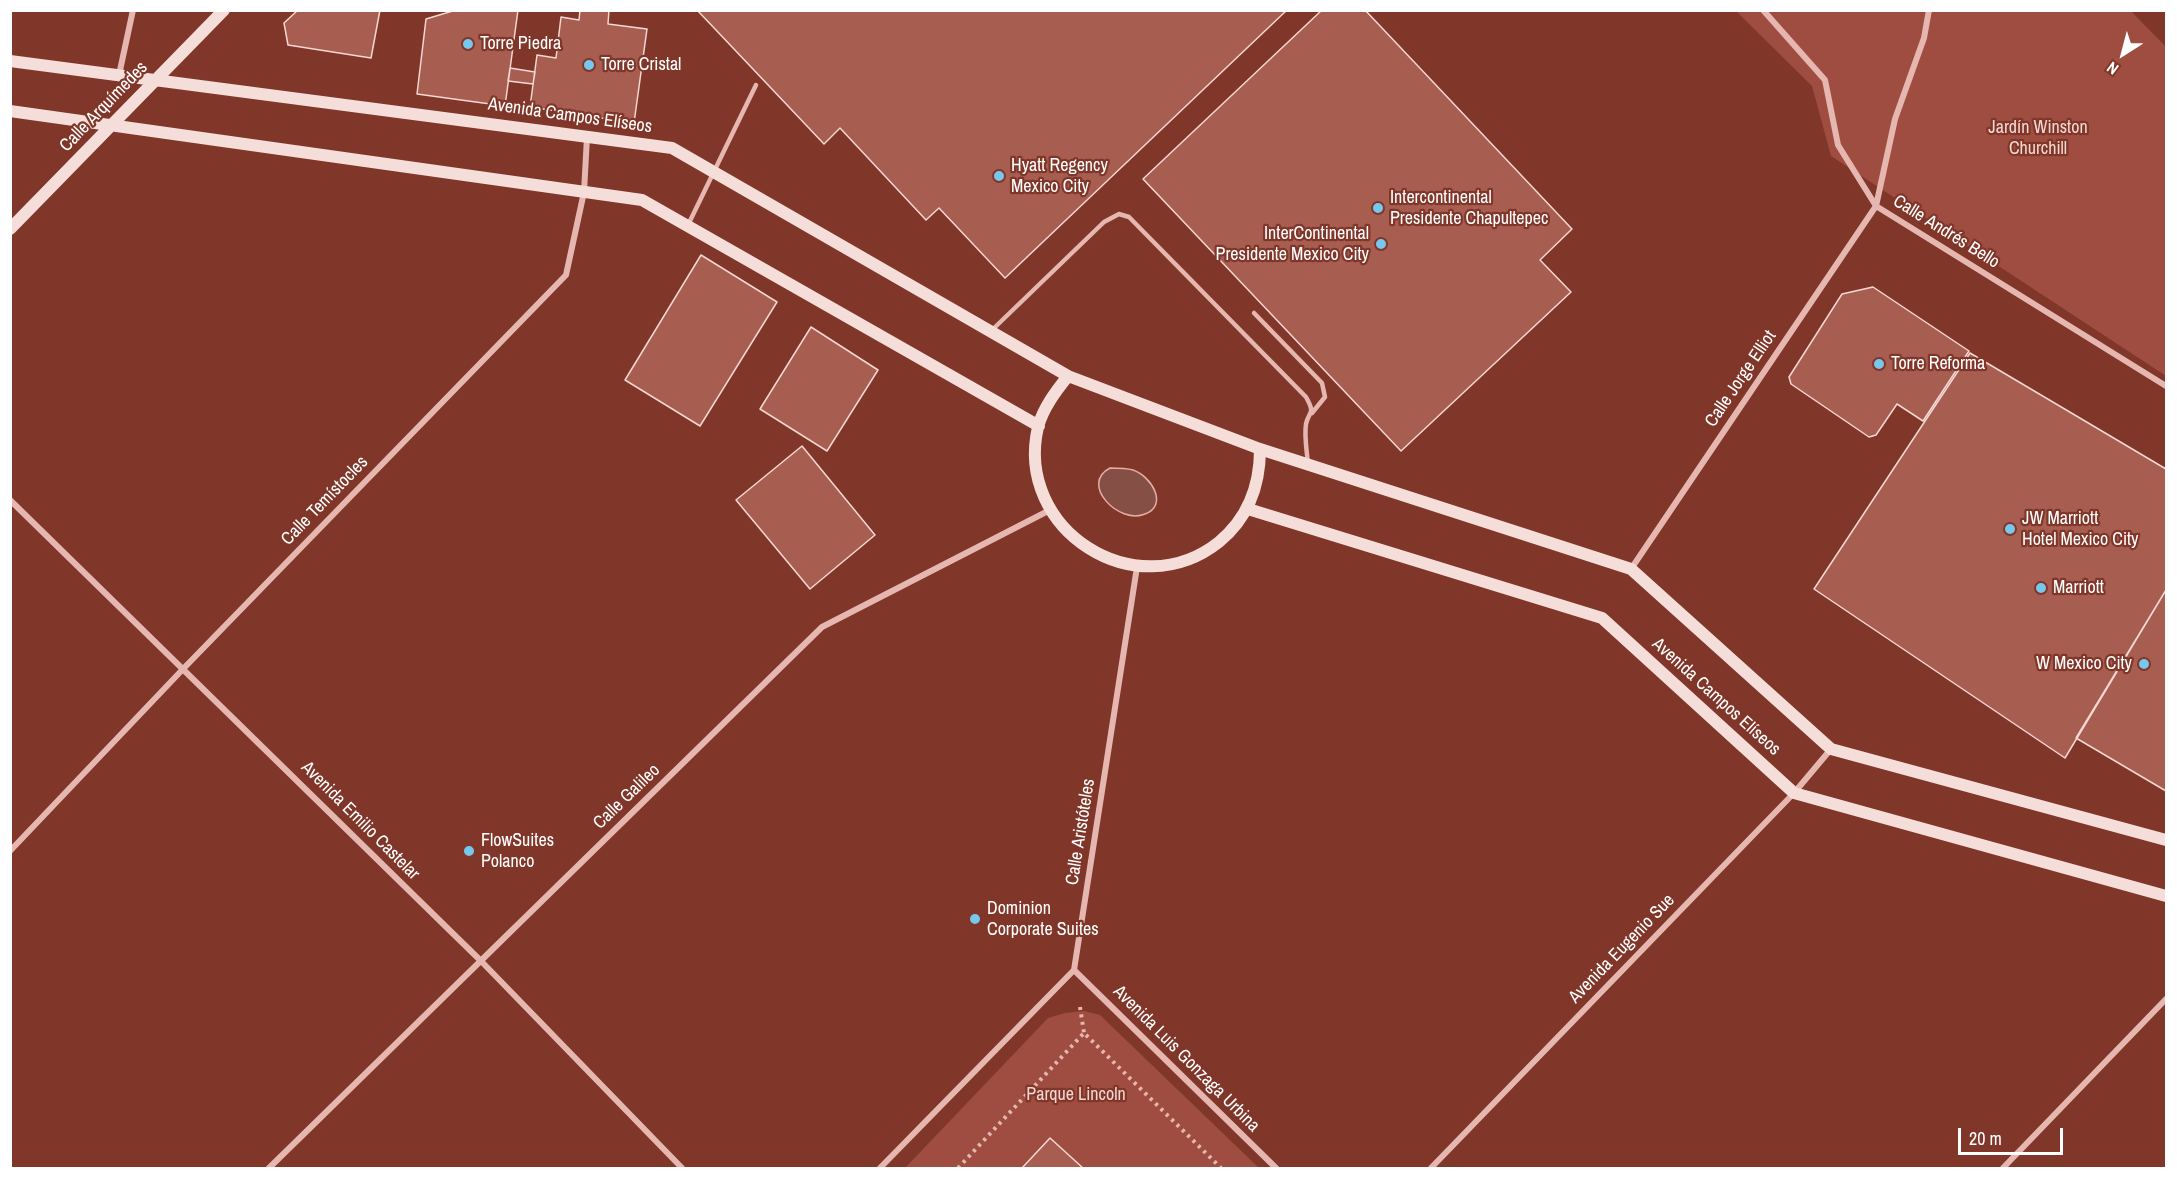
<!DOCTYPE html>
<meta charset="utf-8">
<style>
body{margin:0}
#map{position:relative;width:2177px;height:1179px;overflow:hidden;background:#803628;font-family:"Archivo Narrow",sans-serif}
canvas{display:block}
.frame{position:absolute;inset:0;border:12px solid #fff;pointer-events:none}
.north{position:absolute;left:2093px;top:24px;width:60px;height:60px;-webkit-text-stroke:4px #803628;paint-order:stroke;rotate:216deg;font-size:16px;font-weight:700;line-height:24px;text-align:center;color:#fff}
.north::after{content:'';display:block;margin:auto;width:21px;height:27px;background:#fff;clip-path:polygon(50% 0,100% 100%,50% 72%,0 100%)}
.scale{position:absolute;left:1958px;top:1128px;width:105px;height:27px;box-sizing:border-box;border:3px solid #fff;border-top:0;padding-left:8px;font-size:18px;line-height:21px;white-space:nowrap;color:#fff;-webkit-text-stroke:4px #803628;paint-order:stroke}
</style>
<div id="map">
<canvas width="2177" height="1179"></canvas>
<div class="frame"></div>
<div class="north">N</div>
<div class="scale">20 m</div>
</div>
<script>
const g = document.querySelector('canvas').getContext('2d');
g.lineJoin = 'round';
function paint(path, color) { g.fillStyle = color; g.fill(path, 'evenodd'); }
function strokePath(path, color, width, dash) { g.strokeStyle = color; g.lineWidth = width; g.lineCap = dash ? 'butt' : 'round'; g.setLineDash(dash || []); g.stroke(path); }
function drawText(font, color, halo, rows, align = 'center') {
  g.font = font + ' "Archivo Narrow",sans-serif'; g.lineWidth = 4.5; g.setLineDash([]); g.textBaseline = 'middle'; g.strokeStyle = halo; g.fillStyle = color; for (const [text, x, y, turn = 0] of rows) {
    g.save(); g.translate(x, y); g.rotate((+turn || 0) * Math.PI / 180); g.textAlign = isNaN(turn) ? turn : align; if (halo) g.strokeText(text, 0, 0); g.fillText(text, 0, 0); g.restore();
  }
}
const green = new Path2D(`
 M 1736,11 L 2131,11 L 2166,47 L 2166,376 L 1831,156 L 1812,86 Z
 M 1084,1011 L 1100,1015 L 1259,1168 L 905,1168 L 1048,1018 L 1065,1013 Z`);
const water = new Path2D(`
 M 1110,468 C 1118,468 1126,468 1133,470 C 1151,476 1169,505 1145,514 C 1119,525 1079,484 1110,468 Z`);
const building = new Path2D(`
 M 298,10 L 380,10 L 371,58 L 288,45 L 284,23 Z
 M 456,10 L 518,10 L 505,106 L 417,94 L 426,19 Z
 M 580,10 L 609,10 L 608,24 L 647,29 L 634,123 L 530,107 L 537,55 L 556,58 L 561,17 L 579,20 Z
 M 697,10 L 1287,10 L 1005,278 L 939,208 L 926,220 L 840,128 L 824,144 Z
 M 1322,10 L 1365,10 L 1572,229 L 1540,260 L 1571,292 L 1401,451 L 1143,179 Z
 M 510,68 L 535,72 L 533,84 L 508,81 Z
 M 701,255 L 777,302 L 700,426 L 625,380 Z
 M 1873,287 L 1969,351 L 1923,421 L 1897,404 L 1876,435 L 1869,437 L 1791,384 L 1789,377 L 1842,294 Z
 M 811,327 L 878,370 L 827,451 L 760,409 Z
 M 1970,353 L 2166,469 L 2166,590 L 2065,758 L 1814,589 Z
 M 802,446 L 875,535 L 810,589 L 736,500 Z
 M 2166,590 L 2166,791 L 2076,738 Z
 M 1050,1138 L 1083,1168 L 1022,1168 Z`);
const path = new Path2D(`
 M 1080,1007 L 1084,1033
 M 958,1168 L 1084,1033 L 1221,1168`);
const lane = new Path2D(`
 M 688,225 L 756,85
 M 1254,313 L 1322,383 L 1325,397 L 1312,413
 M 991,331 L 1104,222 L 1119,214 L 1129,217 L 1306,397 C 1316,415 1309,410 1306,424 C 1304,436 1307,452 1308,464`);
const street = new Path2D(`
 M 1763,10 L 1825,80 L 1838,145 L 1876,206 L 2166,386
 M 119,75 L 133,10
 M 10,500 L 481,961 L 682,1168
 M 1631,569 L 1876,206 L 1895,119 L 1924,38 L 1929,10
 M 10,851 L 184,668 L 566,275 L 584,192 L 587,137
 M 1074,970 L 1276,1168
 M 269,1168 L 822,627 L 1050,510
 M 880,1168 L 1074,970 L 1137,567
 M 1431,1168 L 1794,793 L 1831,749
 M 2003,1168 L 2166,999`);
const secondary = new Path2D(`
 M 10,61 L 672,148 L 1068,376
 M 10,111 L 642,200 L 1039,426
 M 10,229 L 224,10
 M 1068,376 L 1260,449 C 1260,486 1248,518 1219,542 C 1136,608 1014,530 1038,427 C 1043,408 1056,391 1068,376 Z
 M 1260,449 L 1631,569 L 1831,749 L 2166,840
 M 1248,509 L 1602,618 L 1794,793 L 2166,896`);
const markers = [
 [468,44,6,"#76c9ed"],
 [589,65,6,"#76c9ed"],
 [999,176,6,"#76c9ed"],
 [1378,208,6,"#76c9ed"],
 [1381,244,6,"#76c9ed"],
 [1879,364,6,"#76c9ed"],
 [2010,529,6,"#76c9ed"],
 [2041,588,6,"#76c9ed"],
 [2144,664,6,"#76c9ed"],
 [469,851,6,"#76c9ed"],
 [975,919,6,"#76c9ed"]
];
const poiNames = [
 ["Torre Piedra",480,44],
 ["Torre Cristal",601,65],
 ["Hyatt Regency",1011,166],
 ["Mexico City",1011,187],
 ["Intercontinental",1390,198],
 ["Presidente Chapultepec",1390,219],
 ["InterContinental",1369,234,"right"],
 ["Presidente Mexico City",1369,255,"right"],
 ["Torre Reforma",1891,364],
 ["JW Marriott",2022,519],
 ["Hotel Mexico City",2022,540],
 ["Marriott",2053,588],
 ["W Mexico City",2132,664,"right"],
 ["FlowSuites",481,841],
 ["Polanco",481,862],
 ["Dominion",987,909],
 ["Corporate Suites",987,930]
];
const streetNames = [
 ["Calle Arquímedes",104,107,-46],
 ["Avenida Campos Elíseos",570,116,8],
 ["Calle Andrés Bello",1946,232,32],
 ["Calle Jorge Elliot",1741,379,-56],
 ["Calle Temístocles",325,501,-46],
 ["Avenida Campos Elíseos",1716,697,42],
 ["Calle Galileo",627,797,-44],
 ["Avenida Emilio Castelar",360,821,45],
 ["Calle Aristóteles",1081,832,-81],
 ["Avenida Eugenio Sue",1622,949,-46],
 ["Avenida Luis Gonzaga Urbina",1186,1059,45]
];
const parkNames = [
 ["Jardín Winston",2038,128],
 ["Churchill",2038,149],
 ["Parque Lincoln",1076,1095]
];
paint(green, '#9f4d40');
paint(water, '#854f45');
strokePath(water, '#e6ada4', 1.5);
paint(building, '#a85d51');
strokePath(building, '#f5d7d3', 1.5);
strokePath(path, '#e6b7b0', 4, [3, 4.5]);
strokePath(lane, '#e6b7b0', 4.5);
strokePath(street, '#e6b7b0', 6);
strokePath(secondary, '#f5ddd9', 12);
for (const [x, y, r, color] of markers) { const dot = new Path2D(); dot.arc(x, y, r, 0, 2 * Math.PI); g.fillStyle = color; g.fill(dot); strokePath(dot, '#803628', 2); }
drawText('18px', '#fff', '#803628', poiNames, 'left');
drawText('18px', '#fff', '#803628', streetNames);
drawText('18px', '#f5d7d3', '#803628', parkNames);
</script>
